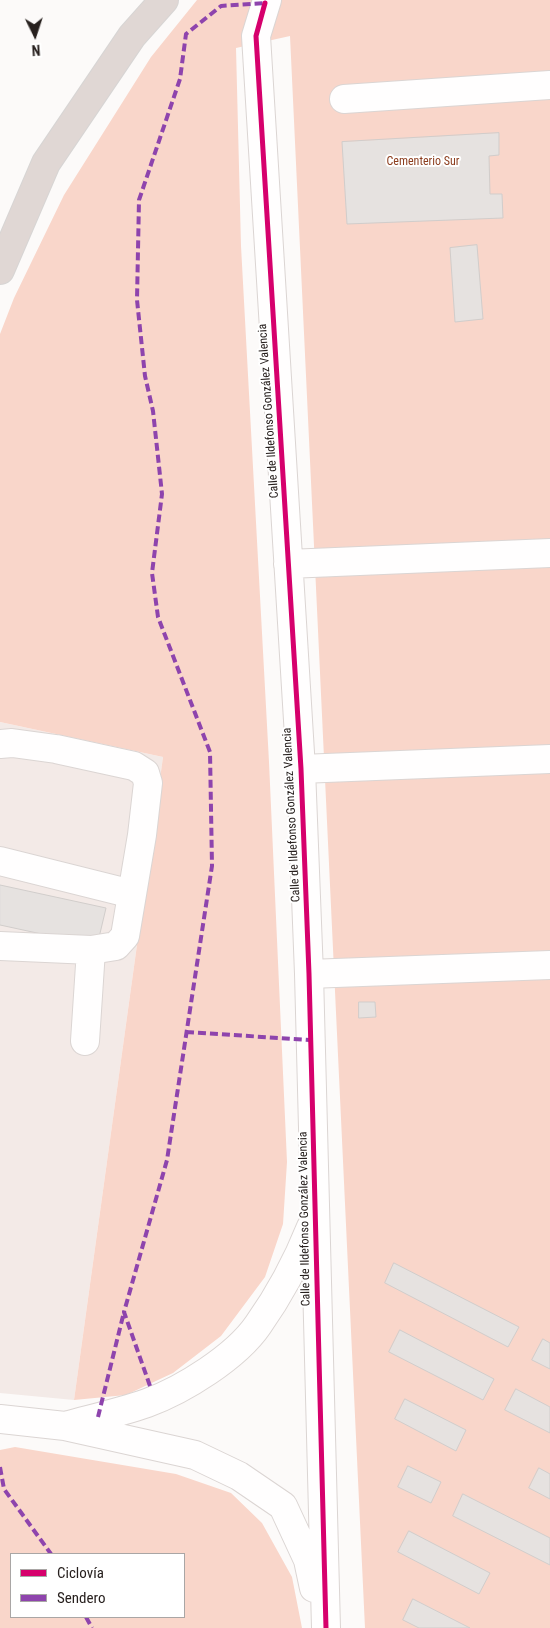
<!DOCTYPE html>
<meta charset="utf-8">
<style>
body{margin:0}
#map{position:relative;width:550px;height:1628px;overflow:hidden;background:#fcfaf9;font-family:"Roboto Condensed",sans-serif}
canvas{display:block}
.legend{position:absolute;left:10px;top:1553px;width:175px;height:65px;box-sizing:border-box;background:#fff;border:1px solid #a9a6a5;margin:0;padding:6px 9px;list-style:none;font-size:15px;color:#27201e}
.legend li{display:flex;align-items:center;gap:10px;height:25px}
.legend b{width:25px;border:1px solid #a9a6a5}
.north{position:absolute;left:10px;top:10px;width:50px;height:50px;-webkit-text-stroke:4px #fff;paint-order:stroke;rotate:176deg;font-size:14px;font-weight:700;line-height:20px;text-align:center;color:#27201e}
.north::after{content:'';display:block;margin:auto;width:18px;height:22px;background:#27201e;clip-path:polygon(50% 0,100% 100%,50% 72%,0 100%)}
</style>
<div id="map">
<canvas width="550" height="1628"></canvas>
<ul class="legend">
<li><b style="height:6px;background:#d6006c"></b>Ciclovía</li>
<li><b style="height:6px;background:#8e44ad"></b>Sendero</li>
</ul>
<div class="north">N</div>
</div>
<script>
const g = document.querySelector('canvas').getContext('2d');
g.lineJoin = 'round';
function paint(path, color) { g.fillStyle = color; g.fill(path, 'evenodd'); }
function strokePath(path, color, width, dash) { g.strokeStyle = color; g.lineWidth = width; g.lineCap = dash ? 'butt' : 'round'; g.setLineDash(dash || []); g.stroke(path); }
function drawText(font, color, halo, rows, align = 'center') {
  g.font = font + ' "Roboto Condensed",sans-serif'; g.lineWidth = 4; g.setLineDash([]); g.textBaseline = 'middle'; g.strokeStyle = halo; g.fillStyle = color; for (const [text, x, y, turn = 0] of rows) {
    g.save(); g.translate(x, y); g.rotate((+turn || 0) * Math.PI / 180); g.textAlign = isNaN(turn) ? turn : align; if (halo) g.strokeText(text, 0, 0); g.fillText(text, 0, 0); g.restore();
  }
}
const built = new Path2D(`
 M 0,722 L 163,757 L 74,1400 L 0,1393 Z`);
const green = new Path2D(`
 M 197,0 L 550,0 L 550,1628 L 365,1628 L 290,36 L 236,48 L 241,246 L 269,762 L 287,1162 L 283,1224 L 265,1277 L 221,1336 L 173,1373 L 126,1395 L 74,1400 L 163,757 L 0,722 L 0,334 L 14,298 L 64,195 L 151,57 Z
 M 15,1447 L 176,1474 L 231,1493 L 262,1523 L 292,1577 L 302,1628 L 0,1628 L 0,1450 ZM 11,1554 L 184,1554 L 184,1617 L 11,1617 Z`);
const building = new Path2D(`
 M 499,133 L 499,155 L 489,156 L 490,194 L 502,194 L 503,218 L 347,224 L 342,142 Z
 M 477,245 L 483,319 L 455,322 L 450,248 Z
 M 0,885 L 106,908 L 97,946 L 0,925 Z
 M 359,1002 L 375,1002 L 376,1017 L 359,1018 Z
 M 394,1263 L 519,1327 L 508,1347 L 385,1283 Z
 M 400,1330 L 494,1379 L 483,1400 L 389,1352 Z
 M 543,1339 L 550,1343 L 550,1369 L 532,1360 Z
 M 516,1389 L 550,1407 L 550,1433 L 505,1410 Z
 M 405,1399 L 466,1430 L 456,1451 L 395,1419 Z
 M 408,1466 L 441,1482 L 431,1503 L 398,1487 Z
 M 539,1468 L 550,1474 L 550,1499 L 529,1488 Z
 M 463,1494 L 550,1538 L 550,1565 L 453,1516 Z
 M 409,1531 L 490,1573 L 479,1594 L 398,1552 Z
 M 413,1599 L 470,1628 L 419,1628 L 403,1620 Z`);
const minor = new Path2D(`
 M 267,0 L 256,36 L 301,769 L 309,974 L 326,1628
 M 344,99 L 550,85
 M 288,564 L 550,553
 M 0,744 L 12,743 L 56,749 L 134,766 L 145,773 L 148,783 L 142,835 L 125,936 L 116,946 L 91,950 L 0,946
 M 301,769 L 550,759
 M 0,861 L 132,894
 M 309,974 L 550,965
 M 85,1041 L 91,950
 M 0,1419 L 65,1426 L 195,1455 L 239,1476 L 283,1506 L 308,1560 L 314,1588
 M 69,1425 C 95,1418 121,1412 147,1403 C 183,1390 236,1357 258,1325 C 280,1294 297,1262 311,1227`);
const highway = new Path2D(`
 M 0,270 L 46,163 L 132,36 L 164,0`);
const quiet = new Path2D(`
 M 186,1032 L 310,1040
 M 150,1386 L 124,1312 L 167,1160 L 212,866 L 210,752 L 158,617 L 152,573 L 162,494 L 153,411 L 145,376 L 137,300 L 139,200 L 180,79 L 186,34 L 221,6 L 265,3
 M 98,1417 L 124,1312
 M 0,1467 L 4,1489 L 51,1554
 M 86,1617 L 92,1628`);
const cycleway = new Path2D(`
 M 265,3 L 256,36 L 301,769 L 309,974 L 326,1628`);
const parkNames = [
 ["Cementerio Sur",423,162]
];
const streetNames = [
 ["Calle de Ildefonso González Valencia",269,411,-94],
 ["Calle de Ildefonso González Valencia",292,815,-93],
 ["Calle de Ildefonso González Valencia",305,1219,-91]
];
paint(built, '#f3eae7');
paint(green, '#f9d6ca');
paint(building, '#e6e2e0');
strokePath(building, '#d1cdcb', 1);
strokePath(minor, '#dbd5d3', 30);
strokePath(highway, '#d7d5d4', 30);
strokePath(minor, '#fffefe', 28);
strokePath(highway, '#e0d7d4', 28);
strokePath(quiet, '#8e44ad', 4, [8, 4]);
strokePath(cycleway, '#d6006c', 5);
drawText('12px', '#8c3d1e', '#fff', parkNames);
drawText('12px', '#27201e', '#fff', streetNames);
</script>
